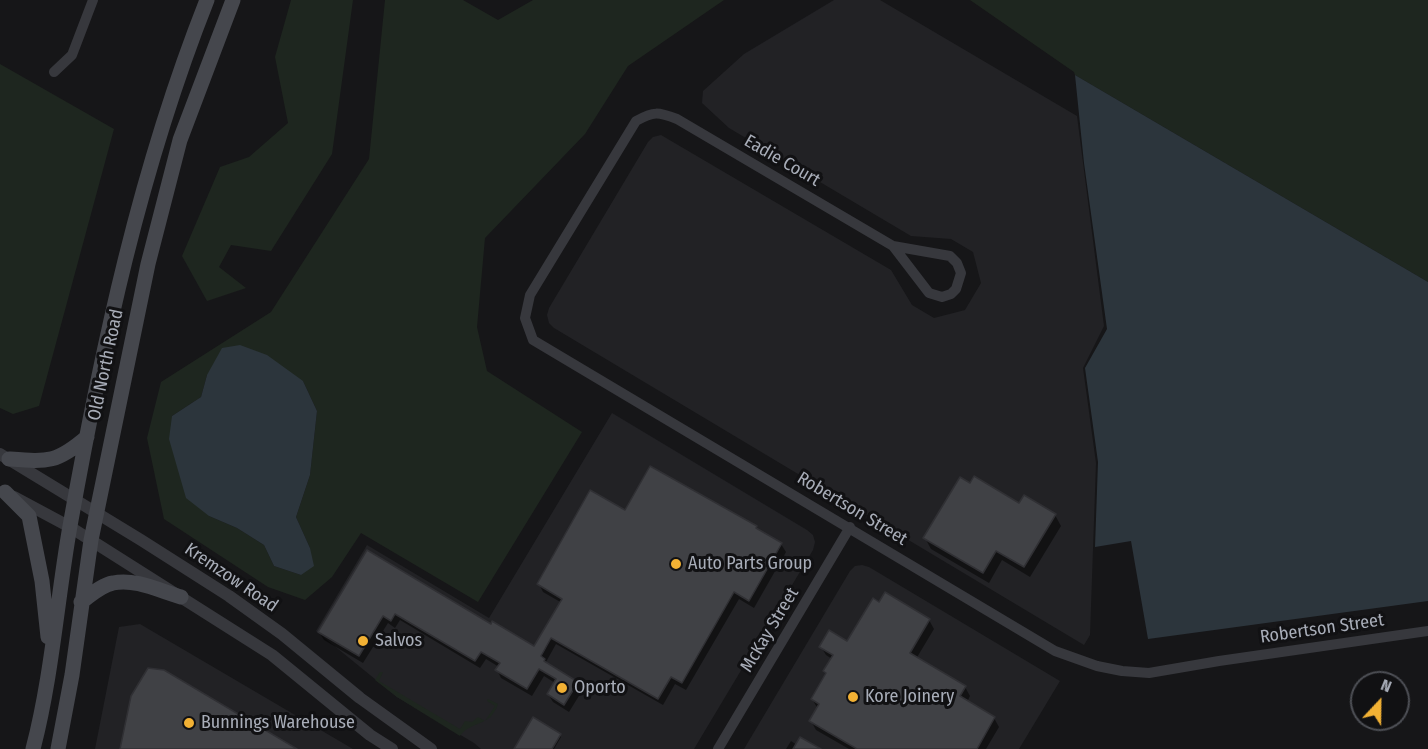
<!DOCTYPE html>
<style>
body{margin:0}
#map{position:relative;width:1428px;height:749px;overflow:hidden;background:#161618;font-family:"Fira Sans Condensed",sans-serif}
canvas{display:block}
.north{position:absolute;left:1350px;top:671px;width:60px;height:60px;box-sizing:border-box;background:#111113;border:2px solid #4d4f55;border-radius:50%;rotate:22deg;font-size:16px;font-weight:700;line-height:24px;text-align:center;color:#a8adb8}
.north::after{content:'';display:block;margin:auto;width:21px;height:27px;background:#f2b134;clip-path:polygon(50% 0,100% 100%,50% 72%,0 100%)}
</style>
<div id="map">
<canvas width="1428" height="749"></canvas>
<div class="north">N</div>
</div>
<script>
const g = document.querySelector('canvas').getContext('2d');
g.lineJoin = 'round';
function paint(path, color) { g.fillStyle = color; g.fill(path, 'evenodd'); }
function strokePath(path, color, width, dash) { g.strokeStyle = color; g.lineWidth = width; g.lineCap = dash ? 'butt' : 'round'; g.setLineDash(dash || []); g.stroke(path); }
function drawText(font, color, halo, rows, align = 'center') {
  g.font = font + ' "Fira Sans Condensed",sans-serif'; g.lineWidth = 6; g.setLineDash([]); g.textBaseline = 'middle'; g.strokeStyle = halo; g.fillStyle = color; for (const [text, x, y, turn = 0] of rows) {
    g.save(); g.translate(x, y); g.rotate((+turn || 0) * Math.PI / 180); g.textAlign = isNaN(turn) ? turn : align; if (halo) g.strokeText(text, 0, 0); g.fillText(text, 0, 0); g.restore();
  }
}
const built = new Path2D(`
 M 834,0 L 880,0 L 1077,116 L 1104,326 L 1083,368 L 1096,463 L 1090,635 L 1084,645 L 554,328 L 549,323 L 547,315 L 549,308 L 648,142 L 653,137 L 661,135 L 891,270 L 912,305 L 934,318 L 965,310 L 981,283 L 973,252 L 951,239 L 911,236 L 729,128 L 702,103 L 703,91 L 744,54 Z
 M 612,413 L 807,530 L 813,535 L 815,542 L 813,550 L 694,749 L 481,749 L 474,743 L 397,697 L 316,631 L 367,545 L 489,618 Z
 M 862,565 L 869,567 L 1060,681 L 1019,749 L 744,749 L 850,571 L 855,566 Z
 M 140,624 L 353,749 L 95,749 L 119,627 Z`);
const green = new Path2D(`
 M 291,0 L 353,0 L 332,154 L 271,251 L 231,245 L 219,267 L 246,288 L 207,301 L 182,256 L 220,167 L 249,157 L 288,123 L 275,57 Z
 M 385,0 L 463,0 L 498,20 L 533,0 L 724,0 L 628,66 L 585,134 L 485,238 L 477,327 L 487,371 L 582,432 L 478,602 L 361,533 L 332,577 L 305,600 L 268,587 L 164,519 L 147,438 L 161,382 L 271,312 L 369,159 ZM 207,375 L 303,381 L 317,411 L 310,475 L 296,517 L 310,548 L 301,575 L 274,566 L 264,545 L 237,528 L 209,516 L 172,416 L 201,397 Z
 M 970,0 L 1428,0 L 1428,282 L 1075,75 L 1074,72 Z
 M 0,64 L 114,129 L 39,406 L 13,414 L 0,408 Z
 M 380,672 L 383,672 L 379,681 L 460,729 L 465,721 L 472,722 L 478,717 L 485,721 L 495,706 L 487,701 L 488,699 L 498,704 C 490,728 471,720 460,736 L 397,697 L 375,680 Z`);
const water = new Path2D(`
 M 1075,75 L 1428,282 L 1428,601 L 1148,639 L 1131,541 L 1095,547 L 1098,462 L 1085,368 L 1107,329 L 1084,163 Z
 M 240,345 L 267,355 L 303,381 L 317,411 L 310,475 L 296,517 L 310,548 L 314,566 L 301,575 L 274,566 L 264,545 L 237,528 L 209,516 L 186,498 L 169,439 L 172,416 L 201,397 L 207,375 L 222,348 Z`);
const shadow = new Path2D(`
 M 971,485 L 1020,505 L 1055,515 L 1061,526 L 1030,577 L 1002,560 L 989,583 L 931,549 L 925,538 Z
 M 626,512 L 756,528 L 758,531 L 781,544 L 786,552 L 754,608 L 739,599 L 686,690 L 675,684 L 663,705 L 556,644 L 546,662 L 577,683 L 582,691 L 569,712 L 553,702 L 548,694 L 555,683 L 544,676 L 532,696 L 501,678 L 497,670 L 499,667 L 486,659 L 480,668 L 400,620 L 395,628 L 388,623 L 363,663 L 324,640 L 319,632 L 367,552 L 491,626 L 535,648 L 562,603 L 543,592 L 539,584 Z
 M 929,620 L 934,629 L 916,659 L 965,687 L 970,696 L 967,702 L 994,718 L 999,727 L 986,749 L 849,749 L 816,730 L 811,721 L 818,709 L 812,699 L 827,675 L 825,671 L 832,659 L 826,655 L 821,647 L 848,643 Z
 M 560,735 L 561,737 L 554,749 L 516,749 Z
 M 791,741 L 797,745 L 818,749 L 786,749 Z`);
const building = new Path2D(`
 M 650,466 L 757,526 L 756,528 L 782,543 L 749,601 L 734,592 L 682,683 L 671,677 L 658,699 L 551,638 L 541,656 L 545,659 L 544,661 L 578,682 L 564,705 L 547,694 L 556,679 L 539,669 L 527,689 L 495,670 L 500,663 L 481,652 L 475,661 L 395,614 L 391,621 L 383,616 L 359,656 L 318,632 L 367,550 L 491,624 L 492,621 L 534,646 L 562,599 L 537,584 L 590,490 L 625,510 Z
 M 974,476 L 1019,503 L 1024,495 L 1056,514 L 1024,567 L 996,551 L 983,573 L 923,538 L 960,477 L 970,483 Z
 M 885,592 L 930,619 L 910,653 L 966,686 L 960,696 L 995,717 L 977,749 L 857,749 L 809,721 L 819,704 L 811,699 L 826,673 L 823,671 L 833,655 L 819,647 L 829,630 L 847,641 L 873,598 L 879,602 Z
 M 148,668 L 164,670 L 297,749 L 120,749 L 131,696 Z
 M 533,717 L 561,734 L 552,749 L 514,749 Z
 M 800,737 L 821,749 L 793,749 Z`);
const minor = new Path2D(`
 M 54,72 L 72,55 L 93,0
 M 893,246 L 929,293 L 942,297 L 951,294 L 956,289 L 961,273 L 957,263 L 950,256 L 893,246 L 677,119 C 658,112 654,111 636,121 L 530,295 L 525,318 L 533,340 L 1055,651 L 1097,666 L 1122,671 L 1149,673 L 1219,661 L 1428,631
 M 718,749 L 850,527`);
const tertiary = new Path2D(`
 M 0,454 L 141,540 L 229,596 L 282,634 L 360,698 L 431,749
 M 14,497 L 70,527 L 272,655 L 370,735 L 392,749`);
const secondary = new Path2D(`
 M 9,459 C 48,462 57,463 87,437
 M 5,492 L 29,516 L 42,581 L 48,637
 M 81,602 C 90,596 101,585 113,583 C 135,578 160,591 181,597
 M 33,749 C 52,676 57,600 70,526 C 102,347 140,169 207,0
 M 58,749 L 72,675 L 91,540 L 148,264 L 180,140 L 233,0`);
const markers = [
 [676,564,6,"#f2b134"],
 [363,641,6,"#f2b134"],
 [562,688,6,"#f2b134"],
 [853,697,6,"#f2b134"],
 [189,723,6,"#f2b134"]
];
const streetNames = [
 ["Eadie Court",782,161,30],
 ["Old North Road",106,365,-78],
 ["Robertson Street",852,509,31],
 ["Kremzow Road",231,578,34],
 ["Robertson Street",1322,629,-8],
 ["McKay Street",770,630,-59]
];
const poiNames = [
 ["Auto Parts Group",688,564],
 ["Salvos",375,641],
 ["Oporto",574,688],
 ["Kore Joinery",865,697],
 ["Bunnings Warehouse",201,723]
];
paint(built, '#222225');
paint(green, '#1e261f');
paint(water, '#2c353c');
paint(shadow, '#0007');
paint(building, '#404145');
strokePath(building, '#303034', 1.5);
strokePath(minor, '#37383d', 10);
strokePath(tertiary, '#37383d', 12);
strokePath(secondary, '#45474d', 15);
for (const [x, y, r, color] of markers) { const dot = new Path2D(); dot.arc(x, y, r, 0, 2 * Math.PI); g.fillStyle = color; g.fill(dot); strokePath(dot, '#111113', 2); }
drawText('18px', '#a8adb8', '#111113', streetNames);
drawText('18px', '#a8adb8', '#111113', poiNames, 'left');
</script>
